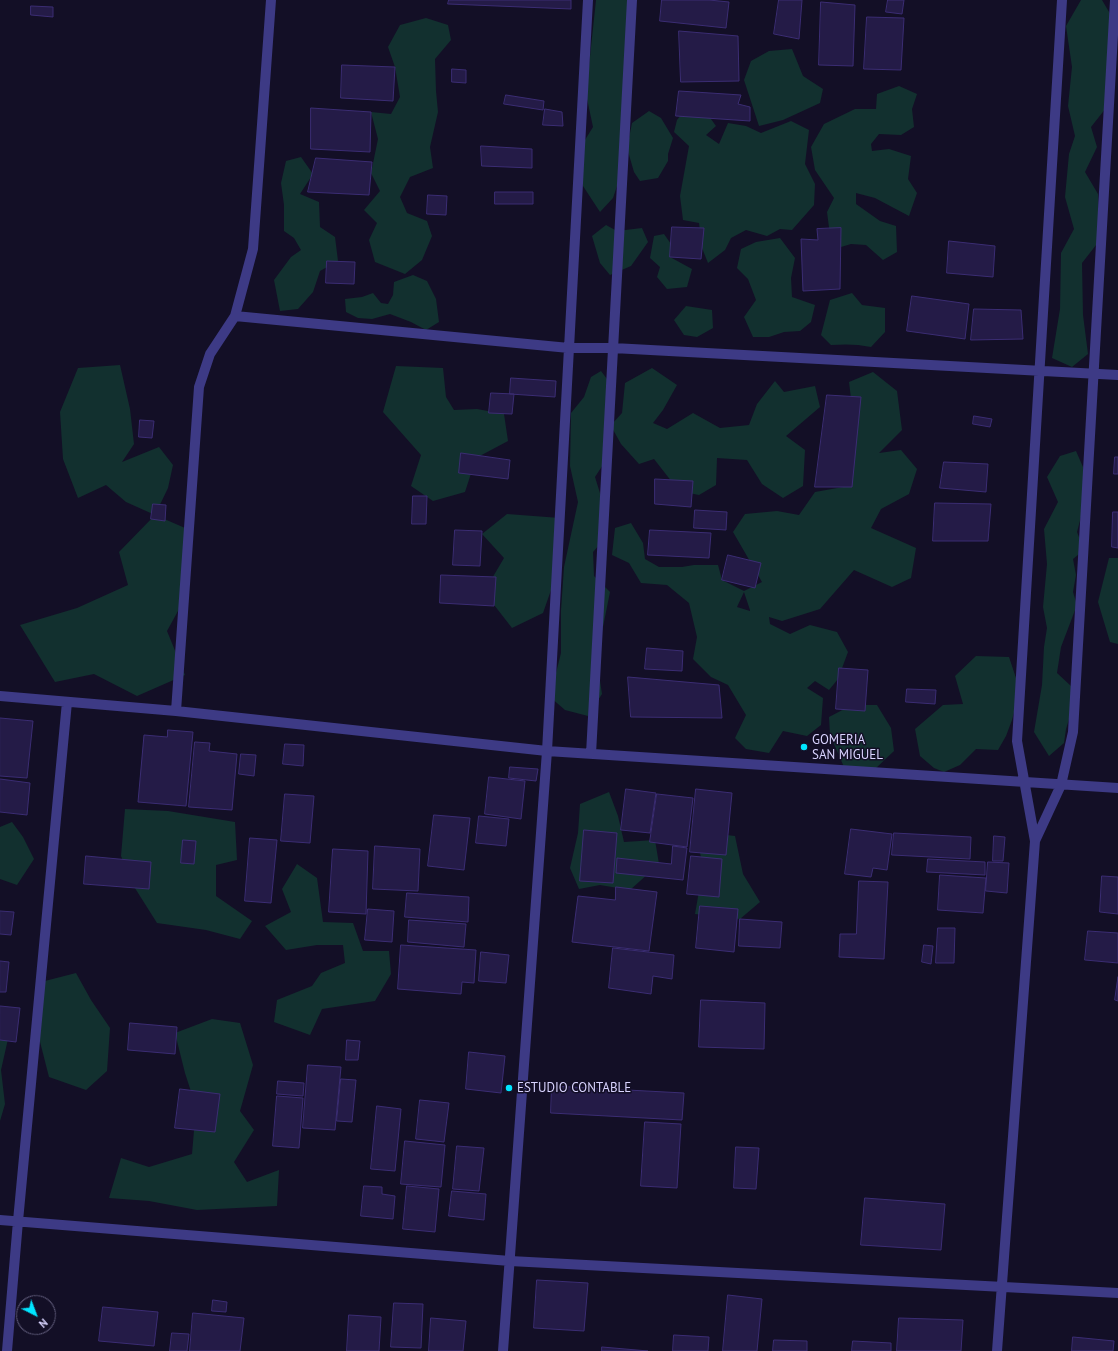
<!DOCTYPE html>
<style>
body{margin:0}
#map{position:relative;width:1118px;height:1351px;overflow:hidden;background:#130f26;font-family:"PT Sans",sans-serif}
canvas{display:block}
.north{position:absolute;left:16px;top:1295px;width:40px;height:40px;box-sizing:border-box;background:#130f26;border:1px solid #625e7d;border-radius:50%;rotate:138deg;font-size:11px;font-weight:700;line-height:16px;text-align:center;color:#d9d4ff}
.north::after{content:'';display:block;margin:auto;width:14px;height:18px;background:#00e5ff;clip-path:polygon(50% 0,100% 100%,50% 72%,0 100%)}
</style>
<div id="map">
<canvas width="1118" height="1351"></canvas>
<div class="north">N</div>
</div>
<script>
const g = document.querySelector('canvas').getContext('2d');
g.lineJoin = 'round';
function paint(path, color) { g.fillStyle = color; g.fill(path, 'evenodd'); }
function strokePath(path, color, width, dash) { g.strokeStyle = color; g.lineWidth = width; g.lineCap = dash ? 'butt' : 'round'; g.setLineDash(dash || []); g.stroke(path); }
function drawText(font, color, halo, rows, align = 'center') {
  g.font = font + ' "PT Sans",sans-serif'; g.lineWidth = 3; g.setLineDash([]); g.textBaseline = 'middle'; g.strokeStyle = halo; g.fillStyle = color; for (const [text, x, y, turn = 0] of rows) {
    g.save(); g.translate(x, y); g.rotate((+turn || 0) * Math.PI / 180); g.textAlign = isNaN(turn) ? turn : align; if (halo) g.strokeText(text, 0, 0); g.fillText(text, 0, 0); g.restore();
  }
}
const green = new Path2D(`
 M 596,0 L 628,0 L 621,174 L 613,198 L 600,212 L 583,186 L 580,148 L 593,127 L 586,94 Z
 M 1081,0 L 1102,0 L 1112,17 L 1106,108 L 1091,127 L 1097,147 L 1085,172 L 1098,194 L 1100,240 L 1082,263 L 1083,315 L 1088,354 L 1072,367 L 1052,358 L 1060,309 L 1061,253 L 1074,229 L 1065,197 L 1069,154 L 1075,136 L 1068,106 L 1072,67 L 1066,26 Z
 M 426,18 L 448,25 L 451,40 L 435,59 L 436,91 L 438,112 L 430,147 L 433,168 L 410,177 L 400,197 L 407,213 L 427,221 L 432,236 L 422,260 L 405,274 L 375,262 L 369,240 L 377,223 L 364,210 L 380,191 L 371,173 L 378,139 L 371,112 L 391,114 L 400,97 L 395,67 L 388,47 L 400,25 Z
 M 792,49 L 803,76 L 823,89 L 820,103 L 783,120 L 759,126 L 744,80 L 751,61 L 769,51 Z
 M 899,86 L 917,94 L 912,109 L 914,127 L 901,135 L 879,134 L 871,144 L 872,151 L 889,149 L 911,156 L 908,179 L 917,193 L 909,216 L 875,198 L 856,193 L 856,204 L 880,221 L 896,226 L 897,252 L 883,260 L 866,245 L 851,244 L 841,247 L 830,235 L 827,212 L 834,198 L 815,170 L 811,147 L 824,124 L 855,109 L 876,109 L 877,94 Z
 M 687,107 L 706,112 L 716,126 L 706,135 L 719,144 L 728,123 L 746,126 L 761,133 L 791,121 L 809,130 L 805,164 L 815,184 L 814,205 L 792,230 L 780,229 L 767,236 L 746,230 L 731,238 L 725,250 L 708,263 L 702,248 L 699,223 L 683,220 L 680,196 L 689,146 L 674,132 L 677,120 Z
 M 649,111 L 661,118 L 673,138 L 668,154 L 668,161 L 658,178 L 640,181 L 634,172 L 627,148 L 632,123 Z
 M 301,157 L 313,174 L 300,194 L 319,202 L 320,227 L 335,237 L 338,261 L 320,271 L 313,292 L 298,309 L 280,311 L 274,280 L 291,257 L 301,250 L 294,238 L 284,231 L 284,205 L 281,183 L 286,161 Z
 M 606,225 L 617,231 L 642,228 L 648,242 L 631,266 L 610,275 L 600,263 L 592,236 Z
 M 664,234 L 671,244 L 670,257 L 692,269 L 687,287 L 667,289 L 657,277 L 660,267 L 650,258 L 654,236 Z
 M 780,238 L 795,258 L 791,278 L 792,297 L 815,305 L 811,322 L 800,331 L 784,332 L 769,337 L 753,337 L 744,317 L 756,300 L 748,279 L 737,268 L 741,249 L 756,242 Z
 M 413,275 L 427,281 L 436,299 L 439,322 L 426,330 L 411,322 L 390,314 L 372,319 L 358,318 L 346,312 L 345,299 L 362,297 L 373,293 L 381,303 L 388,304 L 393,295 L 394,282 Z
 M 852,293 L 862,305 L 885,308 L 885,332 L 871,347 C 857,344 845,344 831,345 L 821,335 L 830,300 Z
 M 686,306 L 712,310 L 713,328 L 697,337 L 684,335 L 674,320 Z
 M 120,365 L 130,409 L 134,444 L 122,462 L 159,447 L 173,465 L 168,488 L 155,515 L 192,531 L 189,591 L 167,631 L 185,675 L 137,696 L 94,674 L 55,682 L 20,625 L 77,608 L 128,585 L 119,552 L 155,515 L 126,502 L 106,485 L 78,498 L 63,459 L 60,412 L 78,368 Z
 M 396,366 L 443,368 L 446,397 L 454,410 L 477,409 L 504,414 L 508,441 L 476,458 L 465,492 L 433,501 L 411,486 L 421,455 L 383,412 Z
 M 652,368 L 677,385 L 663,410 L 653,423 L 667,429 L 693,413 L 720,428 L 749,425 L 757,404 L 775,381 L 784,392 L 815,386 L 820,407 L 786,436 L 805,450 L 803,486 L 783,498 L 762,484 L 747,460 L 717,458 L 716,485 L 699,495 L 679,491 L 654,459 L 639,464 L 621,444 L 611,426 L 608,457 L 595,477 L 604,506 L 607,536 L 593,552 L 594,576 L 610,592 L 601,637 L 599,674 L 602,694 L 588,716 L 565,710 L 550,697 L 561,653 L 561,610 L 564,567 L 578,502 L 570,466 L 571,413 L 584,397 L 591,377 L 601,371 L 613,387 L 611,425 L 622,413 L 625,383 Z
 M 873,372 L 897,391 L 902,430 L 879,453 L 901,450 L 917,469 L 909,494 L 881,509 L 871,528 L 916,548 L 911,578 L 892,587 L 854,570 L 820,609 L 782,621 L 769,617 L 770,624 L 790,634 L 810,625 L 837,632 L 848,652 L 838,679 L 829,690 L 815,681 L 807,688 L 823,698 L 821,725 L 807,736 L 783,731 L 769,753 L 746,749 L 735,738 L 746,715 L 728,685 L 711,677 L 693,659 L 697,637 L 689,603 L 667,585 L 641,583 L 629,563 L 612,555 L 615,528 L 631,523 L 643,543 L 645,559 L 659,567 L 682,567 L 694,565 L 718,565 L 722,580 L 744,591 L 762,582 L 733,532 L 745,514 L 777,511 L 799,515 L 815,492 L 843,487 L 854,423 L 849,382 ZM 744,592 L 750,610 L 750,611 L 737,607 Z
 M 1076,451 L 1083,467 L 1086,498 L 1077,532 L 1084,550 L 1073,559 L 1076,575 L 1073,592 L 1077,605 L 1061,647 L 1057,673 L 1071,686 L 1071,713 L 1066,729 L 1064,743 L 1049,756 L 1034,732 L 1042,685 L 1044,647 L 1047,628 L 1043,607 L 1047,564 L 1044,529 L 1058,502 L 1047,477 L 1060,456 Z
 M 507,514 L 560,518 L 557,573 L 543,613 L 512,628 L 484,592 L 504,558 L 482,534 Z
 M 1109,558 L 1118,558 L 1118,644 L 1110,642 L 1098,602 Z
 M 976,656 L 1009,657 L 1020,690 L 1012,720 L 1006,736 L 998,750 L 976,749 L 960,765 L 944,772 L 934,768 L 920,756 L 915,729 L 943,705 L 963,704 L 955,676 Z
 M 852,705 L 877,705 L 891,728 L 894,751 L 874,770 L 844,767 L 830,735 L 829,717 Z
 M 609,792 L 618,816 L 624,842 L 655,840 L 659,864 L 630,890 L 600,885 L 579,889 L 570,868 L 578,833 L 580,804 Z
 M 125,809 L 168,811 L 235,822 L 237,860 L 216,865 L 216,896 L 252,921 L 240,939 L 206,930 L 157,923 L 133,885 L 121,856 Z
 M 12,822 L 23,837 L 34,859 L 17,885 L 0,879 L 0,827 Z
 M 718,834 L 735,836 L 743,874 L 760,902 L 740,919 L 695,914 L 703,868 L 698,842 Z
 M 297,864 L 317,878 L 323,922 L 353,923 L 363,951 L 389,951 L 391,974 L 375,1001 L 322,1009 L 310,1035 L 274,1022 L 277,1000 L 312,986 L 321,973 L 345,963 L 343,945 L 317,945 L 286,950 L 265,926 L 291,912 L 282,889 Z
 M 76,973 L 91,1000 L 110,1028 L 107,1071 L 86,1090 L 49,1077 L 37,1030 L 41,982 Z
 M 212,1019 L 240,1023 L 253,1065 L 240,1111 L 254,1130 L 234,1162 L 247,1182 L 279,1170 L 277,1206 L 197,1210 L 149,1201 L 109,1198 L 121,1158 L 149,1167 L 192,1154 L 196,1107 L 185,1073 L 175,1033 Z
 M 0,1031 L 8,1039 L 1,1070 L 5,1104 L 0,1121 Z`);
const building = new Path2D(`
 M 449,0 L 571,0 L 571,9 L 448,4 Z
 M 662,0 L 709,0 L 729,2 L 726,28 L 660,21 Z
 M 779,0 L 802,0 L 799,39 L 774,34 Z
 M 888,0 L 904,0 L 902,14 L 886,12 Z
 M 821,2 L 855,5 L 853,66 L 819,65 Z
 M 31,6 L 53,7 L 53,17 L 31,15 Z
 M 867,17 L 904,18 L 901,70 L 864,69 Z
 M 679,31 L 738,36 L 739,81 L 681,82 Z
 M 342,65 L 395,67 L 393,101 L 341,98 Z
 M 452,69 L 466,70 L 466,83 L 452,82 Z
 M 679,91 L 741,95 L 738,104 L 750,107 L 750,121 L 676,116 Z
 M 506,95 L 544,101 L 543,110 L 504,104 Z
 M 311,108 L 371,112 L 370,152 L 311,149 Z
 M 545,109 L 562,112 L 563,126 L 543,125 Z
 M 481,146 L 532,149 L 532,168 L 482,166 Z
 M 316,158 L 372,162 L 369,195 L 308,192 Z
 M 495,192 L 533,192 L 533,204 L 495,204 Z
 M 428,195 L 447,196 L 446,215 L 427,214 Z
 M 672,227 L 704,228 L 701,259 L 670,257 Z
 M 841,228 L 840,289 L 803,291 L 801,239 L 818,240 L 817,229 Z
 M 949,241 L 995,246 L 993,277 L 947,273 Z
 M 327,261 L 355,262 L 354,284 L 326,283 Z
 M 912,296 L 969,304 L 965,339 L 907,331 Z
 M 974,309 L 1021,310 L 1023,339 L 971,340 Z
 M 511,378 L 556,381 L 555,397 L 510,394 Z
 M 491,393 L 514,394 L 512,414 L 489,413 Z
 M 827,395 L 861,397 L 852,487 L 815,487 Z
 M 974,416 L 992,419 L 990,427 L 973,424 Z
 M 140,420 L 154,421 L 152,438 L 139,437 Z
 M 461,453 L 510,460 L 508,479 L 459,473 Z
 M 1115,457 L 1118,457 L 1118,474 L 1114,474 Z
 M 944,462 L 988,464 L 986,492 L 940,488 Z
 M 655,479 L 693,481 L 691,507 L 655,504 Z
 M 413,496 L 427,496 L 426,524 L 412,524 Z
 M 935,503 L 991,504 L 988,541 L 933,541 Z
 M 153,504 L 166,505 L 165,521 L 151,519 Z
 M 695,510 L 727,512 L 726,530 L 694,528 Z
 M 1113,512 L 1118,512 L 1118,548 L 1112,547 Z
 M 455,530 L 482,531 L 480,566 L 453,565 Z
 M 650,530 L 711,533 L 709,558 L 648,555 Z
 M 728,555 L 761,563 L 755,588 L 722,580 Z
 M 441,575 L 496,577 L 494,606 L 440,603 Z
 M 647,648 L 683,651 L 682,671 L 645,669 Z
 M 839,668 L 868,670 L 865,711 L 836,709 Z
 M 628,677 L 719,685 L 722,718 L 631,717 Z
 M 907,689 L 936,690 L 935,704 L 906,702 Z
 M 0,718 L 33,721 L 27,778 L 0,776 Z
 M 168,730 L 193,732 L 186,806 L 138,802 L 144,735 L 167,737 Z
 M 195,742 L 210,743 L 209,751 L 237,754 L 232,810 L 189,807 Z
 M 285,744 L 304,745 L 303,766 L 283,764 Z
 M 241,754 L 256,755 L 254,776 L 239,774 Z
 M 510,767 L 538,769 L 536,781 L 509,778 Z
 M 489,777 L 525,781 L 521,819 L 485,814 Z
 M 0,779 L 30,783 L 27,815 L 0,812 Z
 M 626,789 L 656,793 L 650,833 L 621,830 Z
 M 696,789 L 732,793 L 726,855 L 690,852 Z
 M 285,794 L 314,796 L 310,843 L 281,841 Z
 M 657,794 L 693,798 L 687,847 L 650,842 Z
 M 434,815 L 470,818 L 464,870 L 428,866 Z
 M 479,816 L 509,819 L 506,846 L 476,843 Z
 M 851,829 L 892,834 L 887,870 L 873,868 L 871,877 L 845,874 Z
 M 584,830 L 617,833 L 613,883 L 580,881 Z
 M 894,833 L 971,837 L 970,859 L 892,855 Z
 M 994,836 L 1005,837 L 1003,861 L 993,861 Z
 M 250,838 L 277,840 L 271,903 L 245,901 Z
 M 183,840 L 196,841 L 194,864 L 181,863 Z
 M 375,846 L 420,849 L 418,891 L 373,889 Z
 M 673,846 L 687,848 L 683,880 L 616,873 L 617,858 L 671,864 Z
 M 333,849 L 368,851 L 366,914 L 329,912 Z
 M 86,856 L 151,862 L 149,889 L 84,884 Z
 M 691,856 L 722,859 L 719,897 L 687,894 Z
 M 928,859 L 985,862 L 985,875 L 927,872 Z
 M 988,862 L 1009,863 L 1007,893 L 986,891 Z
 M 940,875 L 986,878 L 983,913 L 938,910 Z
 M 1102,876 L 1118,877 L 1118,914 L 1100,912 Z
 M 859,881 L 888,882 L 884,959 L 839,957 L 840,934 L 856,934 Z
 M 616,887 L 657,892 L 649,951 L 572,942 L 578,896 L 615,900 Z
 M 407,893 L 469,897 L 468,922 L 405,917 Z
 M 700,906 L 738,909 L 734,952 L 696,948 Z
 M 368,909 L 394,911 L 392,942 L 365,940 Z
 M 0,911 L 14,912 L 11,935 L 0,934 Z
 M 740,919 L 782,922 L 780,948 L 739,946 Z
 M 409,920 L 466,924 L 464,947 L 408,942 Z
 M 938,928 L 955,928 L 954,963 L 936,963 Z
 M 1088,931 L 1118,933 L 1118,963 L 1085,960 Z
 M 401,945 L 476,950 L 474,983 L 462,982 L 461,994 L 398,989 Z
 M 924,945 L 933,946 L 931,964 L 922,962 Z
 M 613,948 L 674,955 L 672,979 L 653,976 L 651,994 L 609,988 Z
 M 481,952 L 509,955 L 506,983 L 479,981 Z
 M 0,961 L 9,962 L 6,992 L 0,992 Z
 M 1118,977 L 1118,1001 L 1115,1000 Z
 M 701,1000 L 765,1003 L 764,1049 L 699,1047 Z
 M 0,1006 L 20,1008 L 16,1042 L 0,1040 Z
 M 130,1023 L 177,1027 L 175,1054 L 128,1050 Z
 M 347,1040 L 360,1041 L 358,1060 L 346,1060 Z
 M 469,1052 L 505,1056 L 501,1093 L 466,1089 Z
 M 308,1065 L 341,1067 L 335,1130 L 303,1128 Z
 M 341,1079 L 356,1080 L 352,1122 L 337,1121 Z
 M 278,1081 L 304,1083 L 303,1096 L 277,1094 Z
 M 552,1086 L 684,1093 L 682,1120 L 551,1113 Z
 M 180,1089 L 220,1094 L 215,1132 L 175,1128 Z
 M 277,1096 L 303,1098 L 299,1148 L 273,1146 Z
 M 420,1100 L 449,1103 L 444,1142 L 416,1139 Z
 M 377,1106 L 401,1109 L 395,1171 L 371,1169 Z
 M 645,1122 L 681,1124 L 677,1188 L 641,1186 Z
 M 405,1141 L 445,1145 L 441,1187 L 401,1184 Z
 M 457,1146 L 484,1148 L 479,1191 L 453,1189 Z
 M 736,1147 L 759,1148 L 756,1189 L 734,1188 Z
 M 364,1186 L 382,1187 L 382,1194 L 395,1196 L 393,1219 L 361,1216 Z
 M 407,1186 L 439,1189 L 435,1232 L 403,1229 Z
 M 452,1191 L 486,1194 L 484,1220 L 449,1216 Z
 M 865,1198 L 945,1204 L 941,1250 L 861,1245 Z
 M 537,1280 L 588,1283 L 584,1331 L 534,1328 Z
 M 728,1295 L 762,1299 L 757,1351 L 723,1351 Z
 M 213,1300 L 227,1302 L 226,1312 L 212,1311 Z
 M 394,1303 L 423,1304 L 421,1348 L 391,1347 Z
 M 103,1307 L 158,1312 L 154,1346 L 99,1341 Z
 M 193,1313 L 244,1318 L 240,1351 L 190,1351 Z
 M 349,1315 L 381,1317 L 379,1351 L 347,1351 Z
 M 431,1318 L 466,1321 L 463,1351 L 429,1351 Z
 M 899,1318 L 963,1320 L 961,1351 L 897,1351 Z
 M 172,1333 L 189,1334 L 187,1351 L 170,1351 Z
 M 674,1335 L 709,1337 L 708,1351 L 673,1351 Z
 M 1073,1337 L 1114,1341 L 1113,1351 L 1072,1351 Z
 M 774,1340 L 807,1341 L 807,1351 L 773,1351 Z
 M 853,1341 L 891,1343 L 891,1351 L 852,1351 Z
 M 602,1347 L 648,1351 L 602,1351 Z`);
const minor = new Path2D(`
 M 235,316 L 569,348 L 613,348 L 1118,375
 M 0,696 L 176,711 L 547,751 L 1118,788
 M 176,711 L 199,387 L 210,354 L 235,316 L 253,249 L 271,0
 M 591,754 L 632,0
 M 1035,841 L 1061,785 L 1073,732 L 1115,0
 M 0,1220 L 510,1261 L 1118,1293
 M 7,1351 L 18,1221 L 67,702
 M 503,1351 L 547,751 L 588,0
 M 997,1351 L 1035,841 L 1017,741 L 1062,0`);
const markers = [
 [804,747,4,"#00e5ff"],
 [509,1088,4,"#00e5ff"]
];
const poiNames = [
 ["GOMERIA",812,740],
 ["SAN MIGUEL",812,755],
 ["ESTUDIO CONTABLE",517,1088]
];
paint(green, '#12302f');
paint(building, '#241b47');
strokePath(building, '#3b2d73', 1);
strokePath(minor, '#3d3a85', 10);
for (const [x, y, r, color] of markers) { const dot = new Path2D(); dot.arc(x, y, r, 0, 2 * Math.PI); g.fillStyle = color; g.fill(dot); strokePath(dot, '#130f26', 1.5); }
drawText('13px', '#d9d4ff', '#130f26', poiNames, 'left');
</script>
